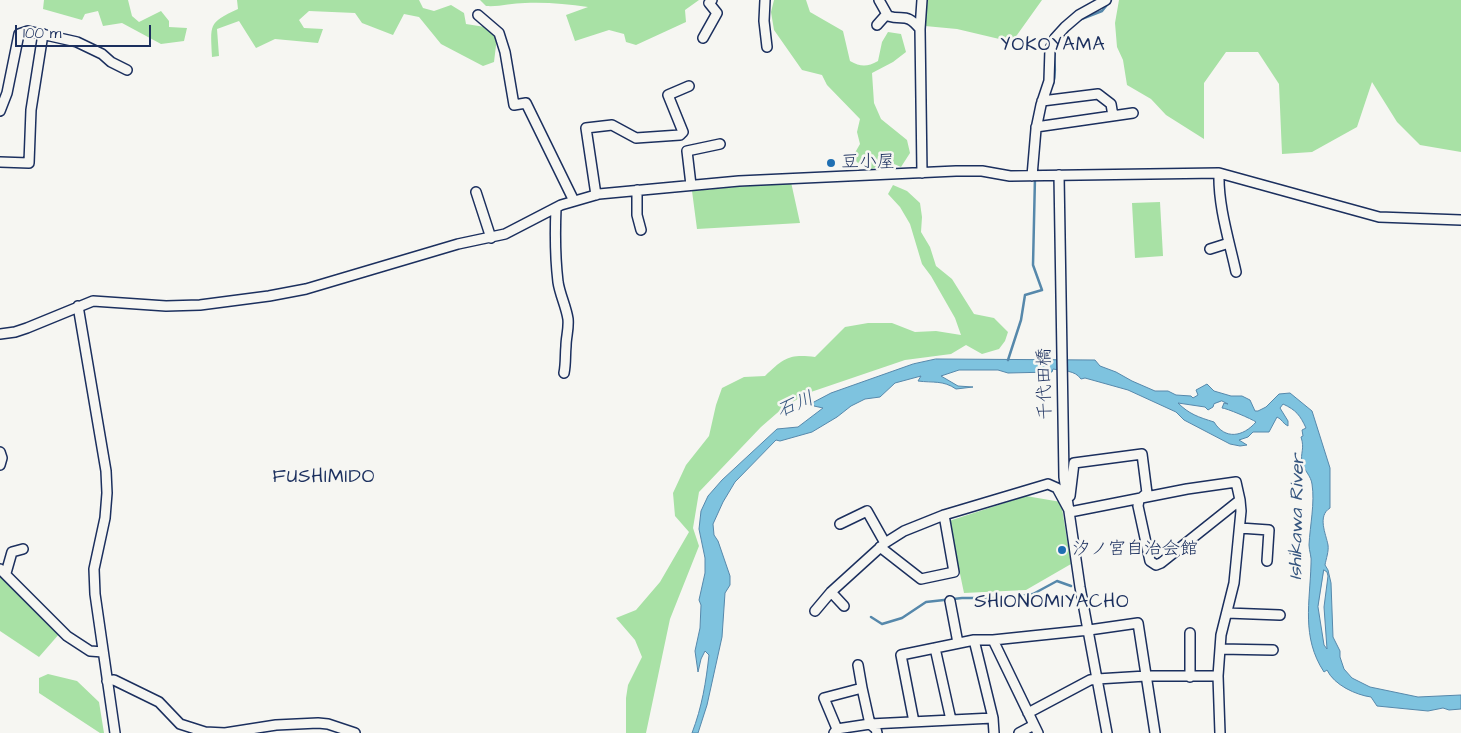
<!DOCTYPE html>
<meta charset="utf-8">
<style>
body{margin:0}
#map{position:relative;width:1461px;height:733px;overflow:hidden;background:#f6f6f2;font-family:"Architects Daughter",sans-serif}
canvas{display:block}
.scale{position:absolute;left:15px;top:25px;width:136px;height:22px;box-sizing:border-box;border:2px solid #1b2f5e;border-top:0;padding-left:6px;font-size:15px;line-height:18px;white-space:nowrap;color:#1b2f5e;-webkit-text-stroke:4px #f6f6f2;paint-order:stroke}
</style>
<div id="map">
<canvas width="1461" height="733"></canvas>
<div class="scale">100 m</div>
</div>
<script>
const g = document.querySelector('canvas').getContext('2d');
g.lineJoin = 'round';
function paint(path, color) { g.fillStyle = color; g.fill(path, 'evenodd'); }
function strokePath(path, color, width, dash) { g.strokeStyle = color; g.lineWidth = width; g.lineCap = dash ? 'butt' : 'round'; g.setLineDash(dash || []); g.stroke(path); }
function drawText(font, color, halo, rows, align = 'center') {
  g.font = font + ' "Architects Daughter","Klee One",sans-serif'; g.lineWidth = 5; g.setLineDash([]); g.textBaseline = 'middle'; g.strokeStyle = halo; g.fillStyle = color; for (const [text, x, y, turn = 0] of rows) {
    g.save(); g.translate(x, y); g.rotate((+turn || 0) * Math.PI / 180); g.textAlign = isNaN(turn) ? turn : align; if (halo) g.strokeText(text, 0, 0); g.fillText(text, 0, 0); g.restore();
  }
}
const green = new Path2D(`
 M 44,0 L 128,0 L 132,16 L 139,22 L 161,11 L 169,21 L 169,27 L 187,28 L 184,41 L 161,44 L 122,23 L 103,26 L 98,11 L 85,14 L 82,20 L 43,9 Z
 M 237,0 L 419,0 L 423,8 L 434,11 L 451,5 L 464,13 L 466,24 L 485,27 L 497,37 L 494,62 L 483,66 L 441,44 L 419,17 L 404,14 L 393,35 L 362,23 L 355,13 L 309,11 L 299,20 L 304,28 L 323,29 L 318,43 L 275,39 L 256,48 L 239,21 L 217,29 L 219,56 L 212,57 C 211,25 207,23 238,9 Z
 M 480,0 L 699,0 L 685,10 L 686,22 L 636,45 L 626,42 L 624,34 L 609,30 L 575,41 L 566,15 L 588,7 C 567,4 546,2 525,3 C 512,3 499,7 486,6 Z
 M 774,0 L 806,0 L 810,12 L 843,31 L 850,61 C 861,67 867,67 878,61 L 882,42 L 888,32 L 901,34 L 906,52 L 893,62 L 872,73 L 874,103 L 881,119 L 907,140 L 910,153 L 901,167 L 894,164 L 890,156 L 878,156 L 876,167 L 868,171 L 852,158 L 860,144 L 857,132 L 860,119 L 827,85 L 822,75 L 802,70 L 774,30 L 771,12 Z
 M 927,0 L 1042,0 L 1012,42 L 957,29 L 925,26 Z
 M 1119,0 L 1461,0 L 1461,152 L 1420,145 L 1397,122 L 1372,82 L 1357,127 L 1312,152 L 1282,154 L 1279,84 L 1258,52 L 1226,52 L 1204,83 L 1204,139 L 1166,115 L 1151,99 L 1127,85 L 1123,60 L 1117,47 L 1115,23 Z
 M 791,182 L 800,223 L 697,229 L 692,191 Z
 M 893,185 L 907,191 L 920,203 L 922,217 L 921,232 L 930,247 L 936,266 L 952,279 L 974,314 L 994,318 L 1008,332 L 1005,341 L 999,349 L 982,354 L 966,345 L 951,354 L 905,360 L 808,393 L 784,407 L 761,427 L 699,492 L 693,528 L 699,546 L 670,619 L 646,733 L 626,733 L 626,698 L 628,685 L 642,657 L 635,640 L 616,618 L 636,610 L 660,582 L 689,532 L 675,516 L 673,493 L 686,465 L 709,436 L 716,405 L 722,388 L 744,377 L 765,376 C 784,358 789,354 815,357 L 845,327 L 868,323 L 892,323 L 915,332 L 936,331 L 961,335 L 955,318 L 931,276 L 922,264 L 910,224 L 900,207 L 888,194 Z
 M 1160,202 L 1163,256 L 1135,258 L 1132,203 Z
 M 1026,496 L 1061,502 L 1071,564 L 1026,590 L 964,593 L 949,521 Z
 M 0,573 L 60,633 L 39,657 L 0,631 Z
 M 48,674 L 77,681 L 99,702 L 104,733 L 100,733 L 39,693 L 39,678 Z`);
const water = new Path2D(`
 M 936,359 L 1095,360 L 1100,366 L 1116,372 L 1132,381 L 1155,391 L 1168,391 L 1176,395 L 1191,396 L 1193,398 L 1198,395 L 1196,390 L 1207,384 L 1214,391 L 1231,396 L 1242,396 L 1250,400 L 1255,411 L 1258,411 L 1266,407 L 1279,394 L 1290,393 L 1312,411 L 1330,468 L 1330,508 C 1317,516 1326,534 1328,545 C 1329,551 1326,559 1325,565 L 1328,570 L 1331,583 L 1333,637 L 1340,651 L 1340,657 L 1344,669 L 1352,678 L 1370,687 L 1418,697 L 1461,695 L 1461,709 L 1449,710 L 1443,708 L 1428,711 L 1377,706 L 1371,697 C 1356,695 1334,685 1327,670 L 1324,672 C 1301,637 1310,602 1311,564 C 1312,557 1309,551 1309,545 C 1310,525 1315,503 1312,484 C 1311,476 1304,470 1302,463 C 1300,453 1305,449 1301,437 L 1303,436 L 1302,430 L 1306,428 C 1300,415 1296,410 1283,404 L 1280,408 L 1288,421 L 1288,426 C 1283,424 1282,419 1277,417 L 1269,432 L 1253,432 L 1248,437 L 1239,440 L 1247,445 L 1240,446 L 1230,444 L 1184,420 L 1176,412 L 1128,390 L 1085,378 L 1081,379 C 1075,370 1063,371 1053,369 L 1052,372 L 1008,373 L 998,370 L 959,370 L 941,376 L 958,386 L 973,387 L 956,389 C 943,380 933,383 918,381 L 921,376 L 895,383 L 880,397 L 865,399 L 851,406 L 837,417 L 812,432 L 780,441 L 776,440 L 735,482 L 723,502 L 713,524 L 714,535 L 718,541 L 730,576 L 730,585 L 725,593 L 722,637 L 707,705 L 698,733 L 692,733 C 702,707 706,682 709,655 L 705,651 L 701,659 L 698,672 L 695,651 L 700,628 L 701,605 L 699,600 L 705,573 L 705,558 L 699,529 L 701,511 L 708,496 L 722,480 L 777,429 L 798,427 L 823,408 L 814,406 L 812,403 L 831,393 L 913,364 ZM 1222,401 L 1228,404 L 1224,403 L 1222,408 C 1226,408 1252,419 1256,422 C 1243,437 1225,440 1214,422 C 1198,417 1189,414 1178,403 L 1205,407 L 1208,410 L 1213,407 L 1214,404 ZM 1324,570 L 1327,572 L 1328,576 L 1324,607 L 1327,649 L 1324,645 L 1318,607 Z`);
const stream = new Path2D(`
 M 1079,20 L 1102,11 L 1111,0
 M 1053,84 C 1059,65 1048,57 1061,37
 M 1008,360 L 1021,320 L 1025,295 L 1042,290 L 1033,265 L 1035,177
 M 871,617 L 882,624 L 902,618 L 926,602 L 962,598 L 1008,598 L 1033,594 L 1057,581 L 1071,586`);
const minor = new Path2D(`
 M 765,0 L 764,21 L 767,47
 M 879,0 L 888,16 C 904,21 906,12 920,29
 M 922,0 L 920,29 L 922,173
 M 478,15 L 499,33 L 505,52 L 514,105 L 526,103 L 574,201
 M 877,25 L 885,16 L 888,16
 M 703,38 L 717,13 L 709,3 L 712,0
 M 1042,101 L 1098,94 L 1111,104 L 1113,116
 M 0,111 L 7,93 L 19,34 L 28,31 L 77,42 L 102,54 L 111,62 L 127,70
 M 1036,127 L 1133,113
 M 0,162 L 29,163 L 31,110 L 43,34
 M 1219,173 C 1218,206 1229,240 1236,272
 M 1059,175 L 1064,477 L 1080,587 L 1107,733
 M 1032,176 L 1036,129 L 1041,105 L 1049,81 L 1050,49 L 1055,38 L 1065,27 L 1079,15 L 1106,0
 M 691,185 L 687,151 L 720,144
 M 637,190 L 637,215 L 641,230
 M 476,192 L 491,238
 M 596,195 L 586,128 L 612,125 L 636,138 L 680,135 L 683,132 L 668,95 L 689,86
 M 556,208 C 555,232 555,257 558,282 C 560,295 566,306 568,319 C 569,329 566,337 566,346 C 565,356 566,363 564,373
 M 1210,249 L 1229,243
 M 78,306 L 106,471 L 107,493 L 105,518 L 94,569 L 95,594 L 115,733
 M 0,334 L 15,332 L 27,328 L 93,301 L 166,306 L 200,305 L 269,296 L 306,289 L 458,244 L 505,234 L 561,205 L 599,194 L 739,181 L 956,171 L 982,171 L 1010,176 L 1219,173 L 1379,217 L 1461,220
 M 0,452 L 2,458 L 0,465
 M 1070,496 L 1074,463 L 1142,454 L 1147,493 L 1139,500 L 1138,506 L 1150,561 L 1156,565 L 1161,563 L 1240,500
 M 840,524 L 867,511 L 885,543
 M 1240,528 L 1269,530 L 1267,561
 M 880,547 L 921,579 L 954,572 L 944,515
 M 0,569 L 67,636 L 90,651 L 103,652
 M 6,573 L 12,552 L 23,549
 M 831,592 L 844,606
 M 950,601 L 958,643
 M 815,611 L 831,592 L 885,543 L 904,531 L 944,515 L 1048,484 L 1057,488 L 1070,512 L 1187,489 L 1236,482 L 1240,500 L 1241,511 L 1234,583 L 1221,635 L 1218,676 L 1220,733
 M 1227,613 L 1280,615
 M 974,640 L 993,718 L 994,733
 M 993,640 L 1038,733
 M 935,648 L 951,720
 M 1220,649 L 1273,650
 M 858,665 L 862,688 L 870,724 L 876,729 L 877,733
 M 1190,677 L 1190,633
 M 107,681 L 114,680 L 159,702 L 180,724 L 205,732 L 225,733 L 276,725 L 318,723 L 328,724 L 355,733
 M 1028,713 L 1090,680 L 1097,679 L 1146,676 L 1218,676
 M 914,722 L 901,655 L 974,640 L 993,640 L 1089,630 L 1138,623 L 1155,733
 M 837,729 L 824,698 L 862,688
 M 834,733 L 837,729 L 870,724 L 993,718
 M 1019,733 L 1034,725`);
const markers = [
 [831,163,5,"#1f6fb2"],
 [1062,550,5,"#1f6fb2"]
];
const poiNames = [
 ["豆小屋",841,163],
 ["汐ノ宮自治会館",1072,550]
];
const streetNames = [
 ["千代田橋",1046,384,-91]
];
const neighbourhoodNames = [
 ["YOKOYAMA",1053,46],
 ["FUSHIMIDO",324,478],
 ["SHIONOMIYACHO",1052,603]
];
const waterNames = [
 ["石川",796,406,-23],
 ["Ishikawa River",1298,517,-89]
];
paint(green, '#a8e1a5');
paint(water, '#7ec3df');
strokePath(water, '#5688ab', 1);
strokePath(stream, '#5688ab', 2.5);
strokePath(minor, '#1b2f5e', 12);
strokePath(minor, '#f6f6f2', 9);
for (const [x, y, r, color] of markers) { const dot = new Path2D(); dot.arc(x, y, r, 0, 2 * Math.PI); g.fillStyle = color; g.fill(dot); strokePath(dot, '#f6f6f2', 2); }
drawText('18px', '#1b2f5e', '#f6f6f2', poiNames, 'left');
drawText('18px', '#1b2f5e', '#f6f6f2', streetNames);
g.letterSpacing = '1px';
drawText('19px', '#1b2f5e', '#f6f6f2', neighbourhoodNames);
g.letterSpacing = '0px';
drawText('italic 19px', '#34547e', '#f6f6f2', waterNames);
</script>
